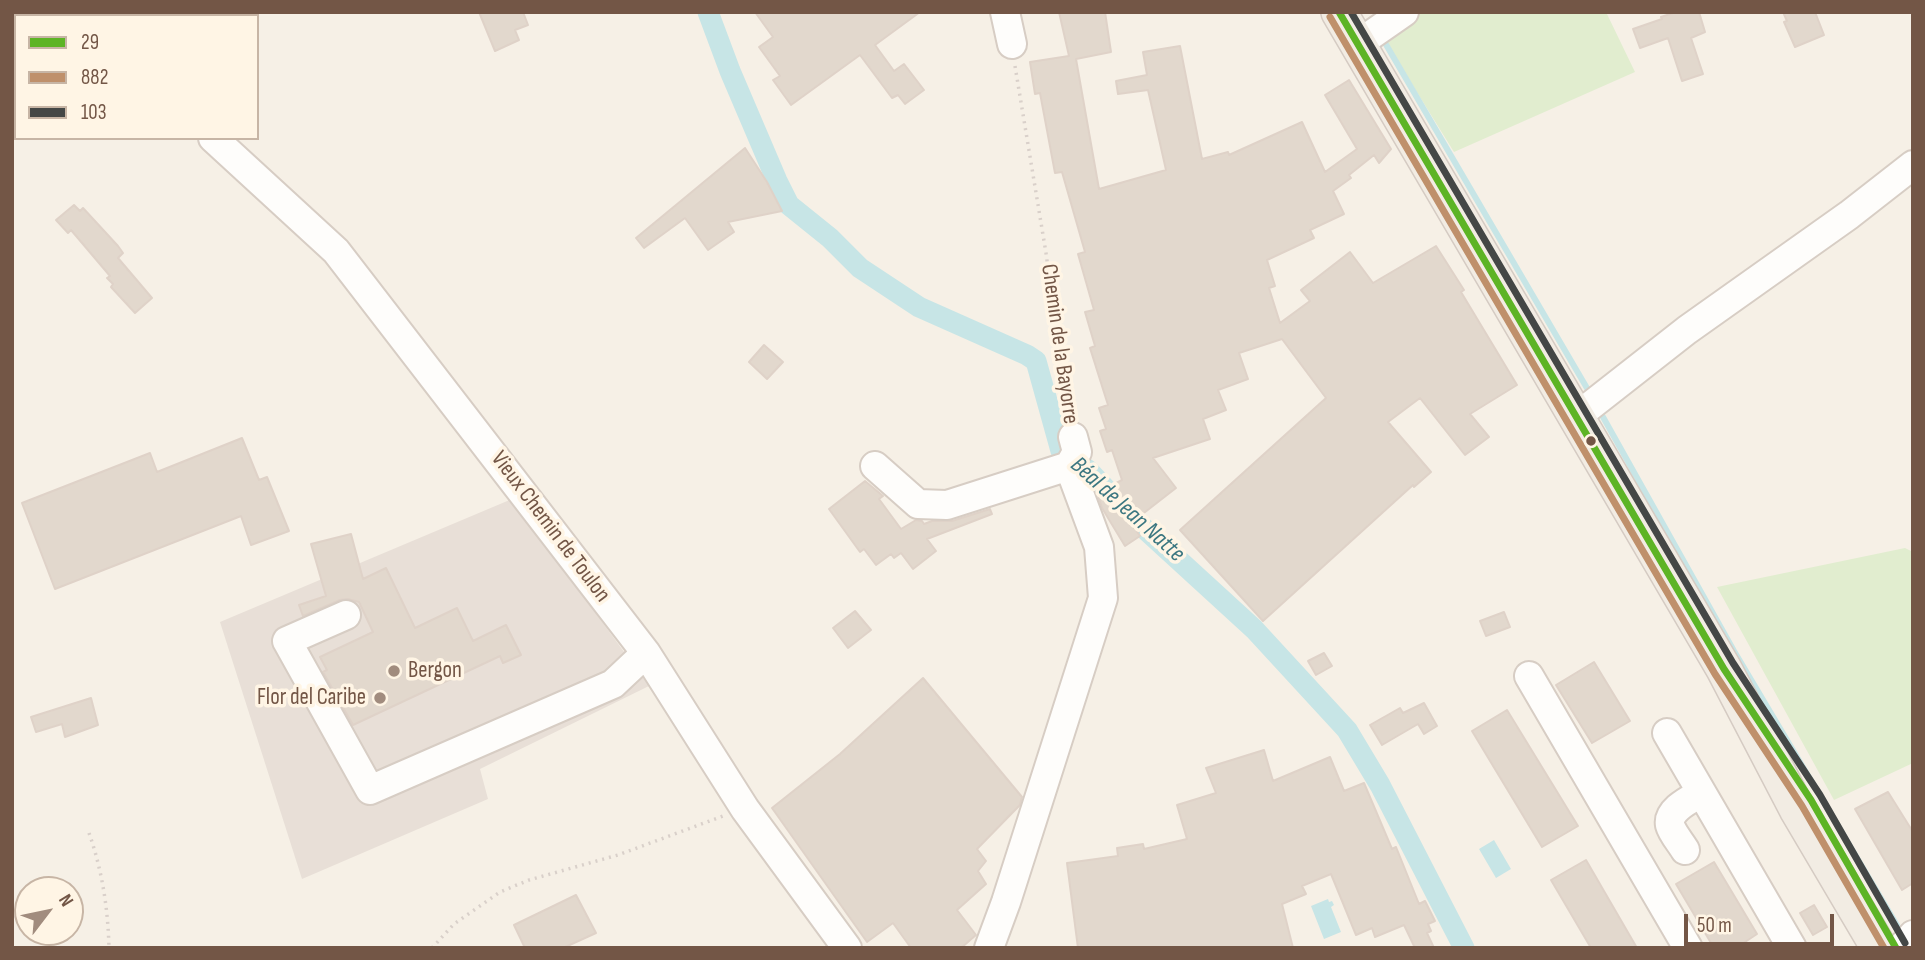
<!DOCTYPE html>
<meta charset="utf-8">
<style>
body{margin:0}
#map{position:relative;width:1925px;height:960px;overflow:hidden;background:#f6f0e6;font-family:"Sofia Sans Condensed",sans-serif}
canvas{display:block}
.frame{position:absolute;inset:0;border:14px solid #735646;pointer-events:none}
.legend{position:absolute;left:14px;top:14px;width:245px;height:126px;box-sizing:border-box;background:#fff5e5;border:2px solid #c7b5a5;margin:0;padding:9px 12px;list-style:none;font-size:21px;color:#735646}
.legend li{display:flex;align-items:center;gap:14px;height:35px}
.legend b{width:35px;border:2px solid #c7b5a5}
.north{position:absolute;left:14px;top:876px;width:70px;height:70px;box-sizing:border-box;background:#fff5e5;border:2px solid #c7b5a5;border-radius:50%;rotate:58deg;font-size:19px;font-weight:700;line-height:28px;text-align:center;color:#735646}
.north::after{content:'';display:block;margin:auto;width:24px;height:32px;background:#a18c7e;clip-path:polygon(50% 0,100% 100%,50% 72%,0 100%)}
.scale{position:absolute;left:1684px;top:914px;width:150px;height:32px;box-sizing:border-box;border:4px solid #735646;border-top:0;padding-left:9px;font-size:21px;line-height:24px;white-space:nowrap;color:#735646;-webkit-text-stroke:5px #fff5e5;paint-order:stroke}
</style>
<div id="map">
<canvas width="1925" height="960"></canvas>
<div class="frame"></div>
<ul class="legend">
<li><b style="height:9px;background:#5db425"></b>29</li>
<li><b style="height:9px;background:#bf906b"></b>882</li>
<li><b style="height:9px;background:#444746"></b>103</li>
</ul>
<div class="north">N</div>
<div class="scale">50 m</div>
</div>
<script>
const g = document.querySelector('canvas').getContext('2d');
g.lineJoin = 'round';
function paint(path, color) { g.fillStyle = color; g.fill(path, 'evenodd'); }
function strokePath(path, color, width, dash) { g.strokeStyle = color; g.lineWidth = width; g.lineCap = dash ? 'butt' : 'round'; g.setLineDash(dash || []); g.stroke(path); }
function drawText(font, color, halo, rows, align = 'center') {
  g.font = font + ' "Sofia Sans Condensed",sans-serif'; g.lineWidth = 7; g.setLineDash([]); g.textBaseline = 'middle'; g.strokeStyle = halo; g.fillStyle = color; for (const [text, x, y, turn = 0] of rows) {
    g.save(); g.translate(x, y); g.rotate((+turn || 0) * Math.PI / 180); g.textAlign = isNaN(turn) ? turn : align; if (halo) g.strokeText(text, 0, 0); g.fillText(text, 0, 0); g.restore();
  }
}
const industrial = new Path2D(`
 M 512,499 L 649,686 L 480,769 L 488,799 L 302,879 L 220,622 Z`);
const green = new Path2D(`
 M 1419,12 L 1606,12 L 1635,72 L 1454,152 L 1384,39 Z
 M 1905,548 L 1913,552 L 1913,763 L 1834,800 L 1717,587 Z`);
const water = new Path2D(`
 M 1494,840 L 1511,869 L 1496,878 L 1479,849 Z
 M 1328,899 L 1329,902 L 1332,901 L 1334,905 L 1331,907 L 1341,932 L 1324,939 L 1311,906 Z`);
const stream = new Path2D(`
 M 1381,36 L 1591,395
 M 1603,417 L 1734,651 L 1898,927`);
const canal = new Path2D(`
 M 708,12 L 730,71 L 777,181 L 789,205 L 830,238 L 860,268 L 919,307 L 1027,355 L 1036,361 L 1061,451 L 1088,470 L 1136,521 L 1254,629 L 1347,730 L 1380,785 L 1464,948`);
const building = new Path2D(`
 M 479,12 L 523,12 L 528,25 L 515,30 L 519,40 L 495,51 Z
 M 755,12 L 920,12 L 875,45 L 894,71 L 904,64 L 924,90 L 905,104 L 898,95 L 892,98 L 860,55 L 791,105 L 773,80 L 780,76 L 759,47 L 773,37 Z
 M 1059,12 L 1105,12 L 1111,52 L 1076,59 L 1099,189 L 1166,170 L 1148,90 L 1118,94 L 1116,81 L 1147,75 L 1143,52 L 1180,46 L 1202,159 L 1228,152 L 1229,155 L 1302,122 L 1325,172 L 1357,149 L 1325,95 L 1349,80 L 1391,149 L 1379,163 L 1374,155 L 1349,175 L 1351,178 L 1333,191 L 1344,214 L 1310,230 L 1314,238 L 1267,260 L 1275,286 L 1269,288 L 1280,323 L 1310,301 L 1301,290 L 1350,252 L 1373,283 L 1436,246 L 1464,290 L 1461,292 L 1517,385 L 1470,414 L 1489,437 L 1465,455 L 1420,398 L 1388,422 L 1431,472 L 1414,487 L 1413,485 L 1263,621 L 1180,530 L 1326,398 L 1282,339 L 1239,353 L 1248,379 L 1218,390 L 1226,410 L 1203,419 L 1210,439 L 1153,458 L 1176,488 L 1131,523 L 1140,536 L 1125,546 L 1102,508 L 1097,493 L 1122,480 L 1112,450 L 1107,452 L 1100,431 L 1106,429 L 1099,408 L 1108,405 L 1090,348 L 1095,346 L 1085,312 L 1094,310 L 1078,254 L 1085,252 L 1062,172 L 1055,173 L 1040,93 L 1035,94 L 1030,62 L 1069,56 Z
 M 1676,12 L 1699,12 L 1705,32 L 1691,38 L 1703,74 L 1682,81 L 1668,38 L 1640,48 L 1633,29 L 1662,19 L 1661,17 Z
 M 1783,12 L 1815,12 L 1824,35 L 1795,47 L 1784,22 L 1787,21 Z
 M 745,148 L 767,182 L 782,211 L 728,222 L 734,232 L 708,250 L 685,218 L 644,248 L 636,238 Z
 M 74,205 L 80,211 L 83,208 L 118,246 L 123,253 L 118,258 L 152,298 L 135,313 L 111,287 L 113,284 L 107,278 L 110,276 L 71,230 L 68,233 L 56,220 Z
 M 764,345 L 783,362 L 767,379 L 749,362 Z
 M 242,438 L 259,480 L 267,477 L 289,531 L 251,545 L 241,516 L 55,589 L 22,503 L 150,453 L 157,472 Z
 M 865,481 L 883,496 L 879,499 L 901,529 L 916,520 L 922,521 L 924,524 L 932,521 L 952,521 L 990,509 L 992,514 L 927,539 L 936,551 L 913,569 L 901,553 L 894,558 L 891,554 L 876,565 L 864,549 L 860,552 L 829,509 Z
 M 351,534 L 363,579 L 386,568 L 415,628 L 457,608 L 473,641 L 506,625 L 521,655 L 503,663 L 500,656 L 353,725 L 323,672 L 327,670 L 320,657 L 373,632 L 359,602 L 348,599 L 340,600 L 303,616 L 299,605 L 326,596 L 311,544 Z
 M 855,611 L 871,630 L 848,648 L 833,628 Z
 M 1504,612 L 1510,627 L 1486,636 L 1480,621 Z
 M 1324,653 L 1332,666 L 1316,675 L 1308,661 Z
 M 1594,662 L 1630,721 L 1592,743 L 1556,685 Z
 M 923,678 L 1022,797 L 1020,805 L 977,849 L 986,861 L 978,871 L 986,884 L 957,910 L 976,935 L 961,948 L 911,948 L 893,923 L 867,942 L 772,808 L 840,754 Z
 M 91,698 L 98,725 L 65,737 L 62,724 L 36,732 L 31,717 Z
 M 1424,703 L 1437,726 L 1424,734 L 1418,724 L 1382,745 L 1370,725 L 1400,708 L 1403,713 Z
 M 1507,710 L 1578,826 L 1542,847 L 1472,731 Z
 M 1264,750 L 1273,781 L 1330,757 L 1344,791 L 1364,783 L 1392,849 L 1396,847 L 1419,904 L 1425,901 L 1435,921 L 1428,924 L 1431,931 L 1427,933 L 1434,948 L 1415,948 L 1404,925 L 1375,937 L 1372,928 L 1356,935 L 1331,874 L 1302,886 L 1306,894 L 1282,904 L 1293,948 L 1078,948 L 1067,863 L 1118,856 L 1117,848 L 1143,844 L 1144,849 L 1187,839 L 1177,805 L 1216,793 L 1206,768 Z
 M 1888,792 L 1913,832 L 1913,883 L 1902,890 L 1855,809 Z
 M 1586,860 L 1637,948 L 1591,948 L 1551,880 Z
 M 1714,862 L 1757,934 L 1736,948 L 1714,948 L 1676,884 Z
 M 576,895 L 596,933 L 563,948 L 525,948 L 514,925 Z
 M 1814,905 L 1827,927 L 1813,935 L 1800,913 Z`);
const path = new Path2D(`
 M 1015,66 L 1046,253 L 1068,415
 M 89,833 C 102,870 108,908 109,948
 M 432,948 L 454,924 L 500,892 L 529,880 L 618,855 L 723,816`);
const minor = new Path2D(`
 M 96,12 L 98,16
 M 1005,12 L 1012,44
 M 1358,44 L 1404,12
 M 213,138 L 336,251 L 646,653 L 745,809 L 847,948
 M 1576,417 L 1687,330 L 1849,215 L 1913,165
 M 875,466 L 918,504 L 947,505 L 1069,466
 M 346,615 L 287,641 L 370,790 L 613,684 L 646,653
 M 1529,676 L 1688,948
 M 1667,733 L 1792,948
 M 1685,850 C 1681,843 1672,833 1670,825 C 1667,810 1691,799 1701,793
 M 989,948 L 1006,902 L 1103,598 L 1099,547 L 1069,466 L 1077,452 L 1073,437
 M 1901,948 L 1913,935`);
const major = new Path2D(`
 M 1339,12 L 1724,669 L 1797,809 L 1879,948`);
const bus1 = new Path2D(`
 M 1339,12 L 1724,669 L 1811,800 L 1896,948`);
const bus2 = new Path2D(`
 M 1330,17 L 1715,674 L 1802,806 L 1884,948`);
const bus3 = new Path2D(`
 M 1351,12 L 1733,663 L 1820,795 L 1905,943`);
const markers = [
 [1591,441,6,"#735646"],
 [394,671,7,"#a18c7e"],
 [380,698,7,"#a18c7e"]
];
const streetNames = [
 ["Chemin de la Bayorre",1059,344,82],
 ["Vieux Chemin de Toulon",550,527,53]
];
const poiNames = [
 ["Bergon",408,671],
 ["Flor del Caribe",366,698,"right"]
];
const waterNames = [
 ["Béal de Jean Natte",1127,510,42]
];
paint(industrial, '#e8dfd7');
paint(green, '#e1edcf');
paint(water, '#c7e5e6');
strokePath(stream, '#c7e5e6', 6);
strokePath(canal, '#c7e5e6', 21);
paint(building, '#e2d8cd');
strokePath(building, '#dfd2c8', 2);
strokePath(minor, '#d7cdc4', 32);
strokePath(major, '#d5cbc3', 38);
strokePath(path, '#d9d0ca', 3.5, [2, 5]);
strokePath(minor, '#fefdfb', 28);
strokePath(major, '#f2ece3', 35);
strokePath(bus1, '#5db425', 7);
strokePath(bus2, '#bf906b', 7);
strokePath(bus3, '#444746', 7);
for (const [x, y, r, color] of markers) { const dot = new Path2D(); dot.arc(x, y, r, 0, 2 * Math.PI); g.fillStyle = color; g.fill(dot); strokePath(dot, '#fff5e5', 2.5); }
drawText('23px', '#735646', '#fff5e5', streetNames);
drawText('23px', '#735646', '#fff5e5', poiNames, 'left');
drawText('italic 24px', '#3c7781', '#fff5e5', waterNames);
</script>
